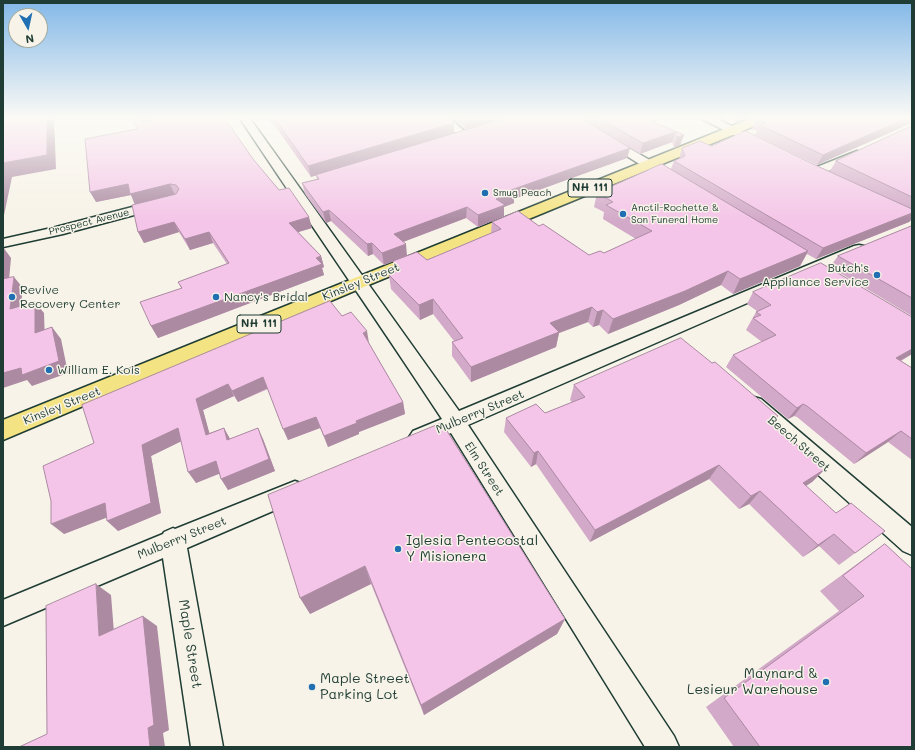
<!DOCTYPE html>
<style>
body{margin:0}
#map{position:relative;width:915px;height:750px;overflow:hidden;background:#f7f3e8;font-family:Mali,sans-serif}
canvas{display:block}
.frame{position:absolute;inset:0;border:4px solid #1f3d34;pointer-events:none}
.north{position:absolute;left:8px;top:8px;width:40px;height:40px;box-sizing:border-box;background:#f7f3e8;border:1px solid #a1aaa0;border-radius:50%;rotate:171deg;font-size:11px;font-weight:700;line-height:16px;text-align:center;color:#1f3d34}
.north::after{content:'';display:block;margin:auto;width:14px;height:18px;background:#1f6fb2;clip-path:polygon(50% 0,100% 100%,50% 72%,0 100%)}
</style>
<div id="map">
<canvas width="915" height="750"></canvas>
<div class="frame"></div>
<div class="north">N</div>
</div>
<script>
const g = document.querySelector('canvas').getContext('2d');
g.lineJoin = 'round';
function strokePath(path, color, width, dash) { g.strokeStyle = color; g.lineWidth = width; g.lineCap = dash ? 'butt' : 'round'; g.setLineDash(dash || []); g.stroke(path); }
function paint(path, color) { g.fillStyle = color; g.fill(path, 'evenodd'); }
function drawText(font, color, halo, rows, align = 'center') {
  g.font = font + ' Mali,sans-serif'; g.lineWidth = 3; g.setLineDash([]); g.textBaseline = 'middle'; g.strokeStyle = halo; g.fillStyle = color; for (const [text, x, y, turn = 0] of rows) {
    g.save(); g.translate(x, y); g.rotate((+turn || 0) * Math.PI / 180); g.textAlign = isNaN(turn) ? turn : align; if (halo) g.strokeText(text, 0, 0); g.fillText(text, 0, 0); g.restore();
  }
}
const minor = new Path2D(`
 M 239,117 L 249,117 L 459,411 L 854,246 L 859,245 L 864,246 L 866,249 L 864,252 L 468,425 L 674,736 L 679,747 L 645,747 L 451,433 L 420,446 L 413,443 L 409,437 L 413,431 L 442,419 C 375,317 306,218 239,117 Z
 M 437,117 L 448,117 L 469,135 L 464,138 L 460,137 Z
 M 564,117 L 576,117 L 670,172 L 672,175 L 670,178 L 662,178 Z
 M 701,117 L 714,117 L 765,143 L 767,145 L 765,147 L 757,147 L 702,119 Z
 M 857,151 L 861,152 L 863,154 L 861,156 L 820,175 L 812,175 L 810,172 L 812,169 Z
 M 159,200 L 164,201 L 166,204 L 164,207 L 63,234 L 3,247 L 3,239 L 56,227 Z
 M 754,397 L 761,399 L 912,527 L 912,555 L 903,551 L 747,411 L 744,405 L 747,399 Z
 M 295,481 L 303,484 L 306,491 L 303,498 L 187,548 L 223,747 L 191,747 L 163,558 L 3,626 L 3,600 L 163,534 L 164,532 L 173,528 L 175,529 Z`);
const primary = new Path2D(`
 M 754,117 L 771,117 L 769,120 L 366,286 L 3,440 L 3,420 Z`);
const wall = new Path2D(`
 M 267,117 L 446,117 L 454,123 L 454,133 L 509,117 L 646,117 L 656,123 L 684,135 L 680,145 L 674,148 L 672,142 L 640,154 L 630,148 L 627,158 L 514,199 L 514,203 L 504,207 L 504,216 L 478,227 L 466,218 L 403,242 L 407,256 L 384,265 L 373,254 L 368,256 L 331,221 L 326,223 L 305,194 L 302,183 L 317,179 L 316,175 L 311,177 L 280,133 Z
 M 450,117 L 509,117 L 466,129 Z
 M 724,117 L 750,117 L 737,122 Z
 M 912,117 L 817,165 L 755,135 L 757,131 L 752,129 L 756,119 Z
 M 912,126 L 912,219 L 909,222 L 816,259 L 807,254 L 800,266 L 733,294 L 721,285 L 679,305 L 608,334 L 599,325 L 593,327 L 588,322 L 559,333 L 556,347 L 471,382 L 452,356 L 452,342 L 454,341 L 433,314 L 420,320 L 391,289 L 389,275 L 394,272 L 393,261 L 427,260 L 439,255 L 491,233 L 492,222 L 539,226 L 589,255 L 604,253 L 636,239 L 603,219 L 604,212 L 594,207 L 597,193 L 671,169 L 674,161 L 679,159 L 682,148 L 711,146 L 817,166 L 830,171 L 836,161 Z
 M 137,129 L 253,159 L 312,228 L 298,232 L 321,256 L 324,267 L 322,268 L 324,275 L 158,338 L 151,326 L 181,288 L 178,282 L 227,264 L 213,243 L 190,250 L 179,232 L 144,243 L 138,232 L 135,204 L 131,195 L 96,202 Z
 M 912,226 L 912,316 L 830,267 L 838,256 Z
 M 753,292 L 912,317 L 912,354 L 901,361 L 912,368 L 912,460 L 888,442 L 854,464 L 797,417 L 794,416 L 788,419 L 726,367 L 733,355 L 762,342 L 746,330 L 756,312 L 757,311 L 747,304 Z
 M 342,316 L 369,343 L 403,402 L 405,414 L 359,432 L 359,434 L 328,447 L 320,428 L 288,440 L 268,389 L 238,402 L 234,396 L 203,410 L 209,433 L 224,428 L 230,439 L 263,439 L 275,471 L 228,490 L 219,474 L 196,483 L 181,441 L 151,456 L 161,513 L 118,531 L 107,517 L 64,534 L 94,443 Z
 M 574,385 L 778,416 L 772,424 L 825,469 L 812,482 L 806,486 L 836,513 L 885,531 L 839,565 L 819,546 L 803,557 L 749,504 L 739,509 L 709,479 L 590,542 L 536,464 L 531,467 L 504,432 L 506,418 L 545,413 L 572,402 L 570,400 Z
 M 442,423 L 565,619 L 557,634 L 424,715 L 371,584 L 310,614 Z
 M 885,544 L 911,568 L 912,568 L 912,747 L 734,747 L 706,707 L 839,611 L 820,591 L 861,561 Z`);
const shadedWall = new Path2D(`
 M 47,117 L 54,117 L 56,169 L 12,177 L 3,220 L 3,163 Z
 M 136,117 L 170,117 L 141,126 Z
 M 474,117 L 509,117 L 466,129 L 466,119 Z
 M 739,117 L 750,117 L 737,122 Z
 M 909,117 L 912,117 L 912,123 L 817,165 L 823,155 Z
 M 454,123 L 454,133 L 311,177 L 308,166 Z
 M 675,132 L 672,142 L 640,154 L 643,143 Z
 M 684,135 L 680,145 L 674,148 L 677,137 Z
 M 630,148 L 627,158 L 514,199 L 514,203 L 504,207 L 504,216 L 478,227 L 478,215 L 496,199 L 511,190 Z
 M 128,184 L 170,184 L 175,195 L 135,205 L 131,195 L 96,202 L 90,192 Z
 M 467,207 L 466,218 L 395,245 L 394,234 Z
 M 329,210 L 331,221 L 326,223 L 323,212 Z
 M 912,213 L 912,219 L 909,222 L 816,259 L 823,248 Z
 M 309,217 L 312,228 L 292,234 L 289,223 Z
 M 174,222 L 179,232 L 144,243 L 138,232 Z
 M 209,232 L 213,243 L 190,250 L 185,239 Z
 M 372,243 L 373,254 L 368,256 L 367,244 Z
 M 406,244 L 407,256 L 384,265 L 382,253 Z
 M 3,247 L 11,258 L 8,291 L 3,285 Z
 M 808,251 L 800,266 L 733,294 L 740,279 Z
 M 321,256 L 324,267 L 322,268 L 324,275 L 158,338 L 151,326 Z
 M 728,271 L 721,285 L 679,305 L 608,334 L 613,319 Z
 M 14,277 L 23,288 L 19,320 L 10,309 Z
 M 433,299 L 433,314 L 420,320 L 419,305 Z
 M 35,302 L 44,313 L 45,344 L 35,333 Z
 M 592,307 L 588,322 L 559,333 L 556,347 L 471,382 L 471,367 L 550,323 Z
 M 603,310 L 599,325 L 593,327 L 597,312 Z
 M 52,327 L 61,339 L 68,373 L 32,386 L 27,380 L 3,388 L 3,373 Z
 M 367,331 L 369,343 L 363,333 Z
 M 912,349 L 912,354 L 885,369 L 896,358 Z
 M 263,377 L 268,388 L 238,402 L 232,391 Z
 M 228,384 L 234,396 L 203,410 L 213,446 L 206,435 L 196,399 Z
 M 403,402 L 405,414 L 359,432 L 359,434 L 328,447 L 324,436 L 356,421 Z
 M 803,404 L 794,416 L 788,419 L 797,408 Z
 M 778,416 L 767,430 L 769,421 Z
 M 316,417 L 320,428 L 288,440 L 283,429 Z
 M 178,428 L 186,439 L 151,456 L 161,513 L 118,531 L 107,521 L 142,445 Z
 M 224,428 L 230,439 L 227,440 Z
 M 258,428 L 263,439 L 275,471 L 228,490 L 221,479 Z
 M 901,431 L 888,442 L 854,464 L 866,453 Z
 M 538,451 L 536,464 L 531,467 L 534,453 Z
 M 216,461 L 223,472 L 196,483 L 188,472 Z
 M 719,465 L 709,479 L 590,542 L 595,530 Z
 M 825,469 L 812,482 L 790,496 L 803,483 Z
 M 760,491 L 749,504 L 739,509 L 751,496 Z
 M 105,503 L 116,514 L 64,534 L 51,524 Z
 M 834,534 L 819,546 L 803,557 L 818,545 Z
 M 365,566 L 371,584 L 310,614 L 300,598 Z
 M 96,584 L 111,595 L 115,645 L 99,636 Z
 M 143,616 L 157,626 L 169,730 L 163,733 L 165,747 L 150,747 L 148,728 Z
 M 565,619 L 557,634 L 424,715 L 421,705 Z`);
const building = new Path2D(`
 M 3,117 L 47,117 L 47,155 L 3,163 Z
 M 132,117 L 137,117 L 143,121 L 164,117 L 224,117 L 253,159 L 279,190 L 289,188 L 309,217 L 289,223 L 321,256 L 316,258 L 322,264 L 151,326 L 140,302 L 182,288 L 178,282 L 229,263 L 209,232 L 185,239 L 174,222 L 138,232 L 132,205 L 176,194 L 179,189 L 176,185 L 170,184 L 130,194 L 128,184 L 90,192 L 85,139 L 137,129 Z
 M 273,117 L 446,117 L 454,123 L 308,166 L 278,123 Z
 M 464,117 L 474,117 L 466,119 Z
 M 509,117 L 579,117 L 630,148 L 511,190 L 515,192 L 496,199 L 505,205 L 478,215 L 467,207 L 394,234 L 406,244 L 382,253 L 372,243 L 367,244 L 329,210 L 323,212 L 302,183 L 319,179 L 316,175 Z
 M 598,117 L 646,117 L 656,121 L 654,122 L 684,135 L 677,137 L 675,132 L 643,143 Z
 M 760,117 L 909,117 L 823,155 L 760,125 L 766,123 L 756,119 Z
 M 912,126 L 912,197 L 836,161 Z
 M 746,131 L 817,166 L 912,209 L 912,213 L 823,248 L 674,161 L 685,156 L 682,148 L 700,141 L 711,146 Z
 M 662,164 L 808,251 L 740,279 L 728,271 L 685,291 L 613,319 L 603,310 L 597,312 L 592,307 L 550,323 L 559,332 L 471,367 L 452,342 L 463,338 L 433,299 L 419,305 L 389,275 L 401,269 L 393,261 L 417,252 L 427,260 L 439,255 L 501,229 L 492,222 L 518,211 L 539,226 L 543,224 L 589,255 L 600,251 L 604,253 L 652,231 L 606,205 L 613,202 L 597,193 Z
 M 912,226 L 912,298 L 838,256 Z
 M 821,263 L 912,317 L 912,349 L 896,358 L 912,368 L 912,439 L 901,431 L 866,453 L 807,406 L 803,404 L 797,408 L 733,355 L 776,335 L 753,318 L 761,315 L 756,312 L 771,305 L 753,292 Z
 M 14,277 L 10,309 L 35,302 L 35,333 L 52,327 L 59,361 L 22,375 L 21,368 L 3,373 L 3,279 Z
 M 330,301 L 342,316 L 351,312 L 367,331 L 363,333 L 403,402 L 356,421 L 357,423 L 324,436 L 316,417 L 283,429 L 263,377 L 232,391 L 228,384 L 196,399 L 206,435 L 224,428 L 227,440 L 258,428 L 269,459 L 221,479 L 216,461 L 188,472 L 178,428 L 142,445 L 151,503 L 107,521 L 105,503 L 51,524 L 51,501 L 43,466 L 94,443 L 82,405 Z
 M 681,338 L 712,363 L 715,362 L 778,416 L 769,421 L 825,469 L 803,483 L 836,513 L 851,503 L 885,531 L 855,553 L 834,534 L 818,545 L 760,491 L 751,496 L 719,465 L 595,530 L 538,451 L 534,453 L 506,418 L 536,404 L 545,413 L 585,397 L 574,385 Z
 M 442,423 L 565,619 L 421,705 L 365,566 L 300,598 L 268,495 Z
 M 885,544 L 912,569 L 912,747 L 760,747 L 724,698 L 864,596 L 843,576 Z
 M 96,584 L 99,636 L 143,616 L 154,725 L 148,728 L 150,747 L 19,747 L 47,734 L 46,606 Z`);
const markers = [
 [485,193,4,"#1f6fb2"],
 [623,214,4,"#1f6fb2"],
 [877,275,4,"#1f6fb2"],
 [12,297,4,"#1f6fb2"],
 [216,297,4,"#1f6fb2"],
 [49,370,4,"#1f6fb2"],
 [398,549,4,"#1f6fb2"],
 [826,682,4,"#1f6fb2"],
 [312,687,4,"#1f6fb2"]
];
const farPoinames = [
 ["Smug Peach",493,193],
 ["Anctil-Rochette &",631,208],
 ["Son Funeral Home",631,220]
];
const farStreetnames = [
 ["Prospect Avenue",89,222,-14]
];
const shields = [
 [590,188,44],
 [259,324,44]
];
const shieldNames = [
 ["NH 111",590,188],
 ["NH 111",259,324]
];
const poiNames = [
 ["Butch's",869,268,"right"],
 ["Appliance Service",869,282,"right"],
 ["Revive",20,290],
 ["Recovery Center",20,304],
 ["Nancy's Bridal",224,297],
 ["William E. Kois",57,370]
];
const streetNames = [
 ["Kinsley Street",361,282,-22],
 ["Kinsley Street",62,406,-22],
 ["Mulberry Street",480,412,-23],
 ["Beech Street",799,444,41],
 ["Elm Street",484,469,57],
 ["Mulberry Street",182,538,-22]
];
const nearPoinames = [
 ["Iglesia Pentecostal",406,541],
 ["Y Misionera",406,557],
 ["Maynard &",818,674,"right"],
 ["Lesieur Warehouse",818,690,"right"],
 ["Maple Street",320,679],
 ["Parking Lot",320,695]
];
const nearStreetnames = [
 ["Maple Street",190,644,81]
];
strokePath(minor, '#1f3d34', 3);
strokePath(primary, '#1f3d34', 3);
paint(minor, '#f7f3e8');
paint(primary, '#f4e382');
paint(wall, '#d2a9c8');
paint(shadedWall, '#ab8aa2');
paint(building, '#f4c5e8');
strokePath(building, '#ab8aa2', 1);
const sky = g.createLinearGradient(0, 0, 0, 222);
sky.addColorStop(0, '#83b8e8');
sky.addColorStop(0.53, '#fbfaf5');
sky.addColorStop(1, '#fbfaf500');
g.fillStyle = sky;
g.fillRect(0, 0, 915, 222);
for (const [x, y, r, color] of markers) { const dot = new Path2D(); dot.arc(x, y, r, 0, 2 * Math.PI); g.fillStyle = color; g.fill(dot); strokePath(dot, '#f7f3e8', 1.5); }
drawText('10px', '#1f3d34', '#f7f3e8', farPoinames, 'left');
drawText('10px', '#1f3d34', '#f7f3e8', farStreetnames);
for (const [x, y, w] of shields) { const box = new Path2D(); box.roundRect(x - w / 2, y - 9, w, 18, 3); g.fillStyle = '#f7f3e8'; g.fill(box); strokePath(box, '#1f3d34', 1); }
drawText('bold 11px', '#1f3d34', null, shieldNames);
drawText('12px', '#1f3d34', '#f7f3e8', poiNames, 'left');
drawText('12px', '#1f3d34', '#f7f3e8', streetNames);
drawText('14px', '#1f3d34', '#f7f3e8', nearPoinames, 'left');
drawText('14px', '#1f3d34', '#f7f3e8', nearStreetnames);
</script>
